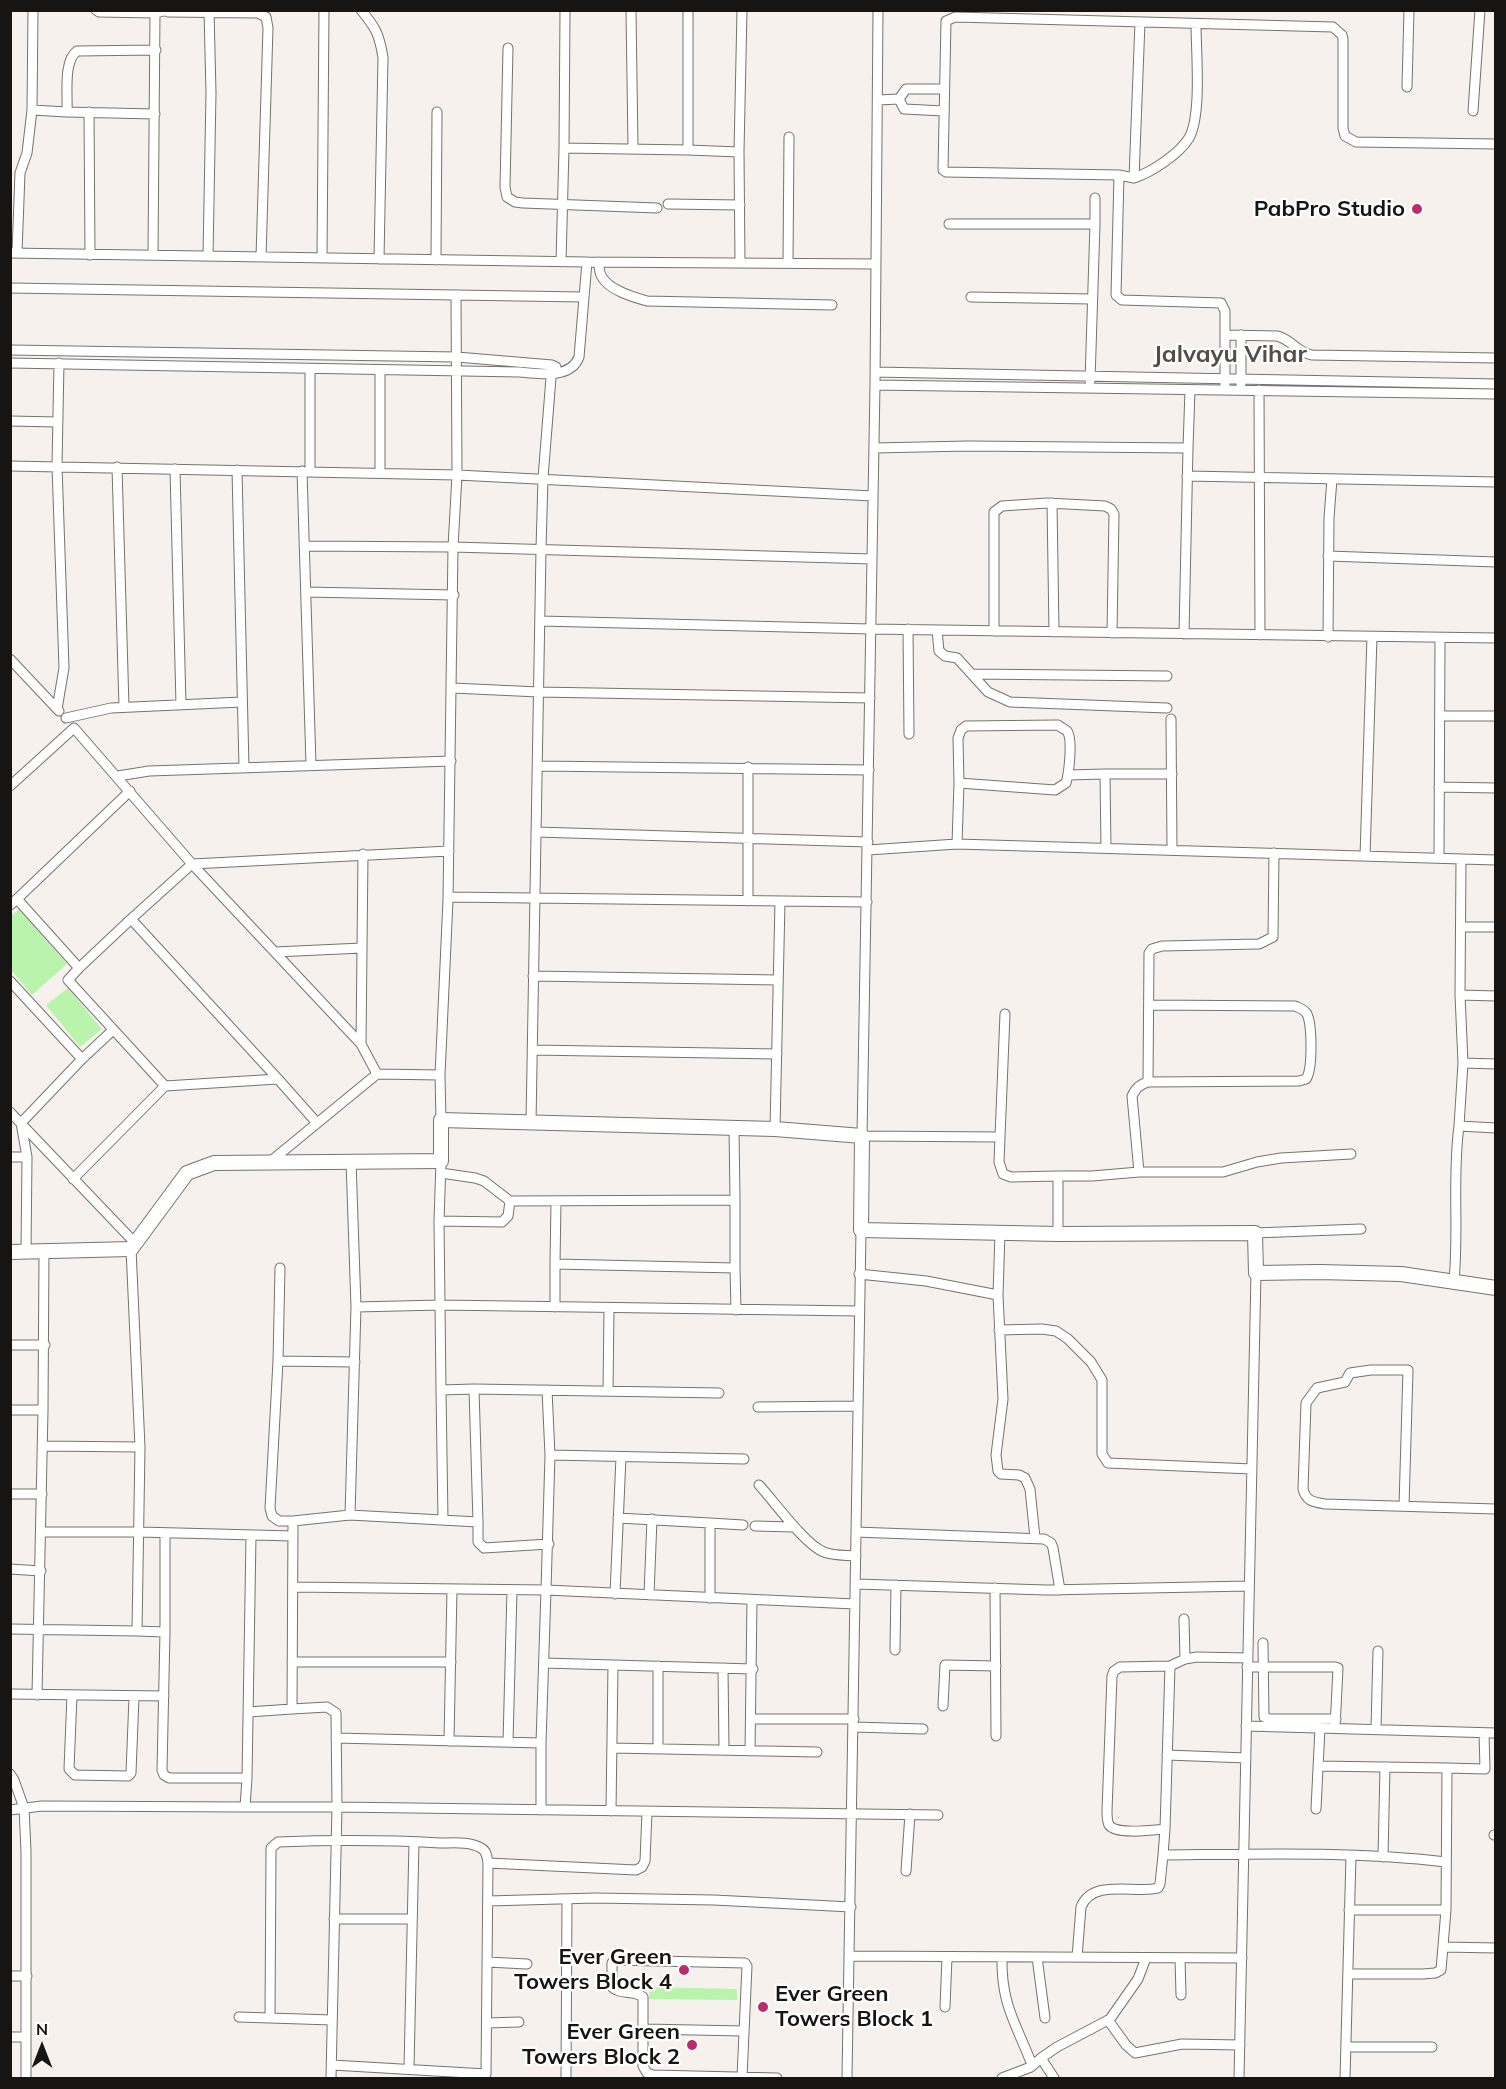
<!DOCTYPE html>
<style>
body{margin:0}
#map{position:relative;width:1506px;height:2089px;overflow:hidden;background:#f7f1ee;font-family:Mulish,sans-serif}
canvas{display:block}
.frame{position:absolute;inset:0;border:12px solid #171514;pointer-events:none}
.north{position:absolute;left:12px;top:2017px;width:60px;height:60px;-webkit-text-stroke:4px #fff;paint-order:stroke;rotate:0deg;font-size:16px;font-weight:700;line-height:24px;text-align:center;color:#171514}
.north::after{content:'';display:block;margin:auto;width:21px;height:27px;background:#171514;clip-path:polygon(50% 0,100% 100%,50% 72%,0 100%)}
</style>
<div id="map">
<canvas width="1506" height="2089"></canvas>
<div class="frame"></div>
<div class="north">N</div>
</div>
<script>
const g = document.querySelector('canvas').getContext('2d');
g.lineJoin = 'round';
function paint(path, color) { g.fillStyle = color; g.fill(path, 'evenodd'); }
function strokePath(path, color, width, dash) { g.strokeStyle = color; g.lineWidth = width; g.lineCap = dash ? 'butt' : 'round'; g.setLineDash(dash || []); g.stroke(path); }
function drawText(font, color, halo, rows, align = 'center') {
  g.font = font + ' Mulish,sans-serif'; g.lineWidth = 4.5; g.setLineDash([]); g.textBaseline = 'middle'; g.strokeStyle = halo; g.fillStyle = color; for (const [text, x, y, turn = 0] of rows) {
    g.save(); g.translate(x, y); g.rotate((+turn || 0) * Math.PI / 180); g.textAlign = isNaN(turn) ? turn : align; if (halo) g.strokeText(text, 0, 0); g.fillText(text, 0, 0); g.restore();
  }
}
const green = new Path2D(`
 M 19,909 L 67,964 L 32,995 L 11,970 L 11,916 Z
 M 68,988 L 102,1029 L 80,1047 L 46,1005 Z
 M 650,1987 L 737,1989 L 737,2000 L 649,1999 Z`);
const street = new Path2D(`
 M 96,10 L 99,12 L 155,13
 M 361,10 C 376,28 379,34 383,57 L 379,259
 M 631,10 L 633,148
 M 878,10 L 875,385 L 862,1136 L 1000,1137 L 999,1162 L 1003,1174 L 1011,1177 L 1058,1176 L 1058,1234
 M 168,12 L 258,13 L 266,17 L 268,28 L 261,257
 M 508,48 L 505,187 L 507,197 L 515,202 L 523,203 L 657,208
 M 1407,87 L 1409,10
 M 899,99 L 904,109 L 944,111
 M 878,100 L 899,99 L 906,89 L 944,89
 M 32,110 L 33,10
 M 1473,111 L 1480,10
 M 89,112 L 90,255
 M 155,114 L 67,112 C 68,95 63,61 77,51 L 156,50
 M 564,148 L 688,150 L 688,10
 M 688,150 L 739,152
 M 1119,175 L 1134,178 L 1140,22
 M 1134,178 C 1152,172 1179,154 1189,138 C 1202,115 1196,52 1196,24
 M 668,204 L 740,205
 M 949,224 L 1095,224 L 1090,381
 M 1095,224 L 1095,198
 M 10,253 L 587,262
 M 17,253 L 20,173 L 27,153 L 32,110 L 67,112
 M 153,255 L 155,13 L 168,10
 M 208,256 L 211,93 L 209,11
 M 322,258 L 324,10
 M 436,260 L 437,112
 M 561,262 L 564,148 L 565,10
 M 599,262 C 599,267 599,273 602,277 C 609,290 633,297 647,301 L 832,305
 M 740,263 L 739,152 L 742,10
 M 788,263 L 789,137
 M 10,288 L 583,297
 M 971,297 L 1092,299
 M 1226,335 L 1277,336 C 1291,339 1298,353 1312,355 L 1496,358
 M 1241,335 L 1241,384
 M 10,350 L 457,357 L 552,365 L 556,367
 M 10,363 L 520,372 C 539,374 571,379 579,357 L 587,262 L 876,264
 M 310,369 L 310,472
 M 380,370 L 380,473
 M 875,372 L 1496,384
 M 875,385 L 1496,394
 M 1225,390 L 1225,311 L 1221,303 L 1122,300 L 1116,295 L 1119,175 L 946,172 L 943,170 L 946,21 L 955,17 L 1333,27 L 1342,35 L 1343,39 L 1343,128 L 1345,136 L 1356,142 L 1496,144
 M 1259,390 L 1260,635
 M 10,421 L 57,422
 M 874,448 L 968,446 L 1188,448 L 1190,390
 M 10,466 L 457,475 L 873,496
 M 117,467 L 124,707
 M 175,469 L 181,705
 M 237,470 L 244,768
 M 302,471 L 311,765
 M 1187,476 L 1496,482
 M 1052,503 L 1054,632
 M 304,546 L 453,547 L 872,559
 M 1328,556 L 1496,562
 M 306,592 L 454,595
 M 540,621 L 871,629 L 1496,638
 M 908,629 L 909,734
 M 937,630 L 939,651 L 945,656 L 957,658 L 988,692 L 1010,702 L 1167,708
 M 994,631 L 994,512 L 1002,506 L 1047,503 L 1105,506 L 1111,509 L 1114,514 L 1112,633
 M 1184,634 L 1188,448
 M 1328,637 L 1329,518 L 1332,479
 M 10,659 L 59,711
 M 972,674 L 1167,676
 M 452,688 L 539,692 L 870,698
 M 57,709 L 64,668 L 57,466 L 59,363
 M 1440,716 L 1496,716
 M 66,718 L 111,708 L 242,702
 M 1171,719 L 1172,850
 M 539,766 L 869,770
 M 748,767 L 748,901
 M 1105,774 L 1172,774
 M 1068,775 L 1105,774 L 1106,848
 M 118,776 L 149,771 L 451,761
 M 10,786 L 74,728 L 192,864 L 361,1044 L 377,1074
 M 1439,787 L 1496,788
 M 536,832 L 868,842
 M 957,844 L 959,783 L 958,738 L 961,730 L 966,726 L 1058,725 C 1060,727 1066,730 1067,731 C 1073,739 1069,773 1066,783 L 1055,790 L 959,783
 M 868,850 L 957,844 L 1496,860
 M 1365,856 L 1372,637
 M 1439,858 L 1440,638
 M 1461,859 L 1460,995 L 1496,996
 M 448,897 L 867,902
 M 17,899 L 130,791
 M 10,905 L 17,899 L 79,968 L 68,980 L 165,1086 L 278,1079 L 317,1123
 M 131,919 L 192,864 L 449,851
 M 1461,927 L 1496,927
 M 275,952 L 362,948
 M 79,968 L 131,919 L 278,1079
 M 533,976 L 778,980
 M 10,981 L 82,1059 L 113,1030
 M 1460,995 L 1463,1063 L 1496,1064
 M 361,1044 L 363,854
 M 532,1050 L 777,1054
 M 1463,1063 L 1459,1126 L 1496,1128
 M 440,1075 L 448,900 L 453,547 L 457,475 L 456,295
 M 1148,1082 L 1149,953 L 1152,949 L 1162,946 L 1259,944 L 1273,937 L 1274,853
 M 10,1112 L 136,1244
 M 531,1123 L 541,549 L 543,478 L 552,365
 M 734,1128 L 735,1200
 M 775,1129 L 780,901
 M 1000,1137 L 1005,1014
 M 10,1157 L 27,1157
 M 271,1161 L 377,1074 L 440,1075 L 441,1120
 M 351,1161 L 356,1307 L 440,1305 L 439,1221 L 441,1161
 M 1139,1172 L 1132,1096 C 1136,1088 1139,1085 1148,1082 L 1299,1081 L 1306,1079 C 1313,1069 1312,1025 1307,1014 C 1304,1009 1299,1008 1295,1006 L 1149,1005
 M 441,1173 L 475,1178 L 484,1181 L 510,1201
 M 1058,1176 L 1092,1176 L 1139,1172 L 1223,1172 L 1257,1162 L 1281,1158 L 1351,1154
 M 73,1179 L 165,1086
 M 439,1221 L 502,1222 L 508,1216 L 510,1201 L 735,1200 L 735,1268 L 555,1264 L 555,1307
 M 1000,1233 L 998,1295 L 1003,1399 L 996,1455 L 998,1471 L 1001,1474 L 1019,1475 L 1025,1478 L 1030,1489 L 1035,1538
 M 1255,1233 L 1361,1229
 M 131,1249 L 140,1447 L 137,1631 L 165,1632 L 162,1770 L 164,1775 L 169,1778 L 247,1778 L 245,1807 L 337,1807 L 331,2078
 M 26,1252 L 27,1157 L 21,1123 L 82,1059
 M 555,1264 L 556,1201
 M 280,1268 L 278,1361 L 355,1362
 M 735,1268 L 736,1310
 M 859,1274 L 926,1281 L 998,1295
 M 1454,1281 C 1459,1229 1452,1177 1459,1126
 M 356,1307 L 350,1515 L 293,1521 L 292,1709 L 327,1707 L 336,1713 L 337,1807 L 938,1815
 M 999,1330 L 1042,1329 L 1056,1331 L 1068,1339 L 1091,1362 L 1102,1380 L 1102,1454 L 1108,1463 L 1252,1469
 M 10,1345 L 45,1345
 M 278,1361 L 270,1508 L 272,1516 L 279,1521 L 293,1521
 M 474,1389 L 719,1393
 M 441,1390 L 443,1520
 M 547,1390 L 550,1455
 M 608,1391 L 609,1308
 M 758,1407 L 858,1406
 M 10,1410 L 43,1410 L 44,1252
 M 42,1446 L 140,1447
 M 744,1459 L 550,1455 L 546,1590 L 855,1604
 M 759,1485 C 774,1501 805,1545 824,1552 C 833,1556 846,1555 856,1556
 M 10,1494 L 42,1494
 M 1404,1506 L 1408,1370 L 1371,1370 L 1350,1373 L 1345,1382 L 1317,1388 L 1306,1403 L 1303,1489 C 1306,1501 1313,1502 1325,1504 L 1496,1509
 M 350,1515 L 478,1522 L 474,1389 L 441,1390 L 440,1305 L 859,1311
 M 618,1518 L 710,1523 L 710,1598
 M 478,1522 L 478,1542 L 484,1548 L 549,1544
 M 710,1523 L 743,1525
 M 755,1526 L 793,1527
 M 41,1532 L 140,1532 L 293,1536
 M 856,1532 L 1044,1539 L 1051,1543 L 1053,1548 L 1060,1590
 M 10,1569 L 41,1571
 M 856,1584 L 1046,1590 L 1249,1586
 M 293,1587 L 546,1590 L 541,1743 L 541,1810
 M 995,1588 L 996,1736
 M 615,1594 L 621,1457
 M 649,1595 L 652,1519
 M 1184,1619 L 1185,1659
 M 10,1629 L 137,1631
 M 165,1632 L 165,1533
 M 1263,1643 L 1264,1717 L 1269,1719 L 1336,1719
 M 895,1650 L 896,1585
 M 1248,1658 L 1197,1657 L 1185,1659 L 1170,1666 L 1120,1667 L 1114,1671 L 1112,1676 L 1107,1811 C 1107,1815 1107,1821 1109,1825 C 1116,1835 1154,1830 1165,1829 L 1163,1855 C 1257,1854 1353,1851 1446,1862
 M 292,1662 L 451,1662
 M 544,1663 L 753,1669
 M 658,1666 L 658,1749
 M 1247,1667 L 1335,1667 L 1338,1668 L 1335,1728
 M 723,1668 L 724,1750
 M 10,1694 L 164,1696
 M 37,1695 L 43,1410
 M 72,1695 L 69,1769 L 75,1775 L 128,1776 L 131,1773 L 134,1697
 M 943,1706 L 945,1665 L 996,1666
 M 248,1712 L 292,1709
 M 751,1719 L 854,1719
 M 1246,1726 L 1496,1733
 M 854,1727 L 923,1729
 M 1376,1729 L 1378,1651
 M 336,1738 L 541,1743
 M 449,1741 L 452,1589
 M 508,1742 L 512,1590
 M 612,1748 L 817,1752
 M 750,1751 L 752,1600
 M 1167,1755 L 1246,1758
 M 1318,1766 L 1447,1768 L 1446,1910 L 1441,1970 L 1435,1973 L 1423,1974 L 1348,1974
 M 1447,1768 L 1485,1769 L 1484,1733
 M 10,1774 L 14,1780 L 24,1808 L 26,1851 L 26,2078
 M 247,1778 L 251,1536
 M 1316,1809 L 1320,1728
 M 10,1810 L 42,1806 L 245,1807
 M 611,1811 L 613,1665
 M 1165,1829 L 1170,1666
 M 1494,1835 L 1496,1835
 M 1383,1857 L 1385,1767
 M 488,1863 L 636,1870 L 642,1867 L 645,1861 L 647,1812
 M 906,1871 L 910,1814
 M 488,1901 L 595,1898 L 714,1900 L 851,1907
 M 1349,1910 L 1446,1910
 M 334,1919 L 412,1919
 M 1444,1947 L 1496,1948
 M 850,1956 L 1242,1958
 M 1002,1957 C 1001,2005 1016,2023 1032,2065
 M 1037,1957 L 1045,2018
 M 1077,1957 L 1081,1907 C 1093,1878 1135,1894 1158,1888 L 1160,1884 L 1163,1855
 M 1180,1958 L 1181,1995
 M 487,1962 L 527,1964
 M 10,1976 L 27,1976
 M 945,2007 L 947,1957
 M 239,2017 L 332,2020
 M 270,2018 L 271,1848 L 278,1842 C 332,1840 386,1840 440,1843 C 452,1843 470,1841 481,1848 C 487,1851 487,1857 488,1863 L 486,2074 L 332,2065
 M 1108,2020 L 1126,2045 L 1135,2053 L 1182,2044 L 1240,2045
 M 487,2023 L 519,2022
 M 644,2029 L 743,2031
 M 10,2037 L 26,2037
 M 1346,2047 L 1432,2047
 M 1041,2058 L 1057,2047 L 1110,2019 L 1138,1979 L 1146,1958
 M 409,2068 L 414,1842
 M 742,2077 L 747,1966 L 745,1963 L 614,1960 L 612,1963 L 612,1987 C 620,1995 634,1990 643,1997 L 643,2066 L 647,2073 L 653,2075 L 777,2078
 M 566,2078 L 567,1899
 M 847,2078 L 861,1230
 M 1002,2078 L 1031,2067 L 1041,2058 L 1054,2078
 M 1239,2078 L 1256,1273
 M 1345,2078 L 1351,1856`);
const secondary = new Path2D(`
 M 10,1252 L 131,1249 L 187,1173 L 214,1163 L 441,1161 L 441,1120 L 775,1129 L 862,1136 L 861,1230 L 1058,1234 L 1255,1233 L 1256,1273 L 1319,1272 L 1401,1274 L 1496,1288`);
const markers = [
 [1417,209,6,"#b92e68"],
 [684,1970,6,"#b92e68"],
 [763,2007,6,"#b92e68"],
 [692,2045,6,"#b92e68"]
];
const poiNames = [
 ["PabPro Studio",1405,209],
 ["Ever Green",672,1957],
 ["Towers Block 4",672,1982],
 ["Ever Green",775,1994,"left"],
 ["Towers Block 1",775,2019,"left"],
 ["Ever Green",680,2032],
 ["Towers Block 2",680,2057]
];
const neighbourhoodNames = [
 ["Jalvayu Vihar",1230,355]
];
paint(green, '#b9f3ac');
strokePath(street, '#77726f', 11);
strokePath(secondary, '#77726f', 16);
strokePath(street, '#fff', 9);
strokePath(secondary, '#fff', 14);
for (const [x, y, r, color] of markers) { const dot = new Path2D(); dot.arc(x, y, r, 0, 2 * Math.PI); g.fillStyle = color; g.fill(dot); strokePath(dot, '#fff', 2); }
drawText('bold 22px', '#171514', '#fff', poiNames, 'right');
drawText('bold 24px', '#534e4b', '#fff', neighbourhoodNames);
</script>
